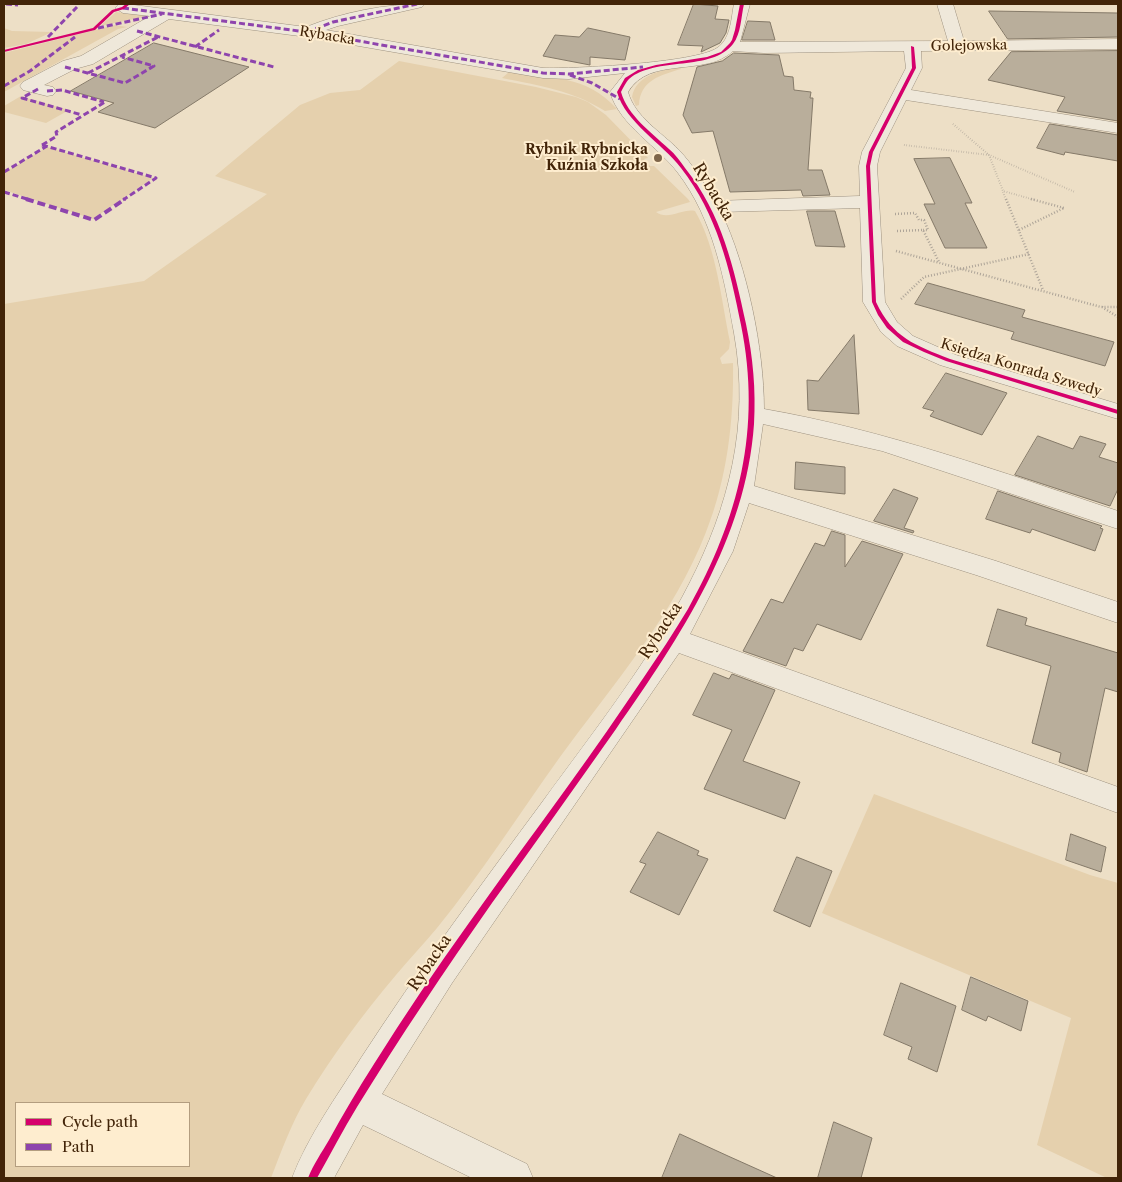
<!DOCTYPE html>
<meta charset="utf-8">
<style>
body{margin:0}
#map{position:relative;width:1122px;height:1182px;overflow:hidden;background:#eddfc6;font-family:"Libre Caslon Text",serif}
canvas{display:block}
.frame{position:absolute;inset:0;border:5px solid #422408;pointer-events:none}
.legend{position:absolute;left:15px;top:1102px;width:175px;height:65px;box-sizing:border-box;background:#feedcf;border:1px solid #b39d7f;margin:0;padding:6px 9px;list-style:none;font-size:15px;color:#422408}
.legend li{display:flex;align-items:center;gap:10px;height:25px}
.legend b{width:25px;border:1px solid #b39d7f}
</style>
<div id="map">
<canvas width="1122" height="1182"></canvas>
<div class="frame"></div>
<ul class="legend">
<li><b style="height:6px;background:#d6006c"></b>Cycle path</li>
<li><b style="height:6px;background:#8e44ad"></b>Path</li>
</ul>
</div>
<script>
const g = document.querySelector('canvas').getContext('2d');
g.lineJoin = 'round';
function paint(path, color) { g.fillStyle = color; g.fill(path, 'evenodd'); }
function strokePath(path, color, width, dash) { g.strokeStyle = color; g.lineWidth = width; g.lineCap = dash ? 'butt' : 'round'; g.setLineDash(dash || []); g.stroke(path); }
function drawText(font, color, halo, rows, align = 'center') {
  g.font = font + ' "Libre Caslon Text",serif'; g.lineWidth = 4; g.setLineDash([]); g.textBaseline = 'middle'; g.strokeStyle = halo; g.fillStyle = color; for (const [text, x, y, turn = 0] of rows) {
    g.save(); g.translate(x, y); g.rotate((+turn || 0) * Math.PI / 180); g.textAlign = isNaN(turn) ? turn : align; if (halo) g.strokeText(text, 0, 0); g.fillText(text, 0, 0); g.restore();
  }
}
const green = new Path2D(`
 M 116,12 L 149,16 L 100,26 Z
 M 115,25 L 127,27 L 118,29 L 4,92 L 4,53 Z
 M 4,28 L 12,31 L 52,32 L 26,44 L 4,48 Z
 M 399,61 L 536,87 L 576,97 L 588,102 L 606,115 L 648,158 L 644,159 L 650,166 L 654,166 L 688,199 L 690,202 L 656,212 C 668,221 683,208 695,211 C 717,249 721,299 730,342 L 729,349 L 720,358 L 722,364 L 733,363 C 734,421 727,479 706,532 C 674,615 612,686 560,757 C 519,814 481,874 437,928 C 424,944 409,959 396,975 C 363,1014 332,1056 306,1099 C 291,1124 281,1152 271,1178 L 4,1178 L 4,304 L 144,281 L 267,194 L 215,176 L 300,105 L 330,93 L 360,90 ZM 16,1103 L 189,1103 L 189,1166 L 16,1166 Z
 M 680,67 L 681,69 C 661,75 640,80 639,105 L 636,106 L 632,97 C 636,75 661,70 680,67 Z
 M 509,72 C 550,79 586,74 617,109 L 605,111 C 571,90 541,86 502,78 Z
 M 21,96 L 23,97 L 69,110 L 46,123 L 4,112 L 4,106 Z
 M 47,147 L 153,178 L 93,219 L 4,190 L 4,173 Z
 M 874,794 L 1090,875 L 1118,883 L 1118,1178 L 1107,1178 L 1037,1145 L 1071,1018 L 822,913 Z`);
const building = new Path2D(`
 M 694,4 L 718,6 L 715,19 L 729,20 L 726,33 L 720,43 L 701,52 L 703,46 L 678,45 Z
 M 989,11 L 1118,13 L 1118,37 L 1008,39 Z
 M 748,21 L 770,22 L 775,40 L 742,40 Z
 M 588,28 L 630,37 L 625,60 L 590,57 L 590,65 L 543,56 L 555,35 L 579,37 Z
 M 154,43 L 249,67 L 155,128 L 98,112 L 114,103 L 71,91 Z
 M 1118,51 L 1118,121 L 1057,111 L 1065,97 L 988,80 L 1011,52 Z
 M 734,53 L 779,55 L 784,76 L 793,77 L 794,90 L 811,92 L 810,98 L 813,98 L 808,170 L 822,170 L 830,195 L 803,196 L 801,190 L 730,192 L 713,131 L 692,133 L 683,115 L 697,67 L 722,61 Z
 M 1050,124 L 1118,135 L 1118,161 L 1065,152 L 1064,155 L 1037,148 Z
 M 950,158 L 972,203 L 965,203 L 987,248 L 945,248 L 924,204 L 935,204 L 914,159 Z
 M 807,211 L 835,211 L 845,247 L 816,246 Z
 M 928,283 L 1025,310 L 1022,317 L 1114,342 L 1105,366 L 1011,339 L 1014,332 L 915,304 Z
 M 854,335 L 859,414 L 808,410 L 807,380 L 818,381 Z
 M 946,373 L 1007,393 L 982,435 L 930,416 L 934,411 L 923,408 Z
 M 1038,436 L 1073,449 L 1080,436 L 1106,444 L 1099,457 L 1118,463 L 1118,489 L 1110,506 L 1015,475 Z
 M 796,462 L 845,467 L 845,494 L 795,489 Z
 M 894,489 L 918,498 L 904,528 L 914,531 L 913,533 L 874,521 Z
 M 998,491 L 1102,526 L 1100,528 L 1103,529 L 1095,551 L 1032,529 L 1030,533 L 986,519 Z
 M 832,531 L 845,535 L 845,567 L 862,541 L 903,554 L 861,640 L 817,624 L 803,651 L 794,648 L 786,666 L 743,651 L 771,599 L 783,603 L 815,543 L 824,546 Z
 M 998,609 L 1027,618 L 1025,625 L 1118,653 L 1118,692 L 1105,688 L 1087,772 L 1059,762 L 1061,753 L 1032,743 L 1051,666 L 987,646 Z
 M 714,673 L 729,679 L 732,674 L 775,690 L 743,761 L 800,782 L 785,819 L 704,789 L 732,730 L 693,715 Z
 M 658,832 L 699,851 L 697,855 L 708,859 L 679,915 L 630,892 L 646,864 L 640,862 Z
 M 1071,834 L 1106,847 L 1101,872 L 1066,860 Z
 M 797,857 L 832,871 L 810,927 L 774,911 Z
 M 971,977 L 1028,1001 L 1021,1031 L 988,1016 L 986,1021 L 962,1010 Z
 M 901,983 L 956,1006 L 937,1072 L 908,1059 L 912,1047 L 884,1035 Z
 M 834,1122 L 872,1138 L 861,1178 L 818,1178 Z
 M 680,1134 L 728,1156 L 777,1178 L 662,1178 Z`);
const pathFar1 = new Path2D(`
 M 953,124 L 989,155 L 1003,191 L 1035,200
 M 904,145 L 989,155 L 1075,192
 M 1003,192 L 1006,200`);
const path = new Path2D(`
 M 1006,199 L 1043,290
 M 1031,199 L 1064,208
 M 895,214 L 915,213 L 919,220 L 924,220 L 928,230 L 923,230
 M 1019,230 L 1064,208
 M 897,231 L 923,230 L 939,262
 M 896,251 L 1101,307 L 1118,307
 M 901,299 L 924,277 L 1029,254
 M 1102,307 L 1118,317`);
const minor = new Path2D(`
 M 126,4 L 306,27 C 344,12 384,4 425,4 L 422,7 L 338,26 L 326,30 L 543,68 C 573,69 695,63 717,48 C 731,39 731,19 734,4 L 750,4 L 740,42 L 948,41 L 937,4 L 953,4 L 964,41 L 1118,39 L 1118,49 L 921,51 L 922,68 L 911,90 L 1118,123 L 1118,133 L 906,100 L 880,152 L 877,166 L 885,302 L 897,322 L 913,336 L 956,355 L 1118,404 L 1118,419 L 940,365 L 897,346 L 881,332 L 863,302 L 860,208 L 721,212 C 747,266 764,349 764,409 C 885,430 1001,472 1118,511 L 1118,529 L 882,451 L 763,424 L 754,486 L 996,561 L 1118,602 L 1118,623 L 976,575 L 749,503 L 733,551 L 690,634 L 1118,787 L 1118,813 L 679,653 L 452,983 L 382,1094 L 527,1164 L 533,1178 L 472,1178 L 363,1125 L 334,1178 L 292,1178 C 308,1136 337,1096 361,1058 C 418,970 481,885 543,801 C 645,661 767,518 734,333 C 724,277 713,219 678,173 C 658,146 620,126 610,92 L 625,73 L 569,79 L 543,78 L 307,37 L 169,19 L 93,64 L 75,69 L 44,85 L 53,87 L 56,91 L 53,95 L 47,96 L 23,90 L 20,86 L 23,82 L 63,61 L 81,56 L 150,16 L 123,13 L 115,8 L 118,5 ZM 733,51 L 764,53 L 904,51 L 906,68 L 862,152 L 859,166 L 860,196 L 715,201 C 704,183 693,165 679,150 C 661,132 635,117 628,92 C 650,55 704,78 733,51 Z`);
const quietFar1 = new Path2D(`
 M 6,4 L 18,5
 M 123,8 L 307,32 L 543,73 L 569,74 L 643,67
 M 98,28 L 162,14
 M 137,31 L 274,67
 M 307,32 L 333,22 L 417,4
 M 48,37 L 77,7
 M 195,47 L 219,30
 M 65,67 L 125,83 L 154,66 L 122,57
 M 88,73 L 158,37
 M 570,75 L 592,83 L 620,99
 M 4,86 L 30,71 L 75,37
 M 38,89 L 22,98 L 82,115
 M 47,91 L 62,90 L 104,102
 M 42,145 L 57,136 L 56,132 L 105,102
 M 42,145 L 156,178 L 123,200
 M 4,172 L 47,146
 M 4,192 L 30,200`);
const quiet = new Path2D(`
 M 26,199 L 94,220 L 125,199`);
const cycleway = new Path2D(`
 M 126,4 L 130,4 L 124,9 L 114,12 L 95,30 L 4,52 L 4,50 L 93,28 L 112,10 L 122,7 Z
 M 740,4 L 744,4 C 741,17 741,34 733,44 C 711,72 656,56 629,79 C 626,82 623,88 621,92 C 628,116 651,132 669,149 C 675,154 680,161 685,168 C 722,214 734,268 746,324 C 753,357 756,390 754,424 C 746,539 680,637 616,729 C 575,787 534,845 492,903 C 445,970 400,1037 357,1107 C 343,1130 330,1155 317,1178 L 308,1178 C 313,1165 322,1152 329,1140 C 343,1114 358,1089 374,1064 C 434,968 502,877 568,786 C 594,750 619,714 644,677 C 659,655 674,632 688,609 C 739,518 762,429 741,325 C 730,269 717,214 681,168 C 662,143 626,123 617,92 L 625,78 L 638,70 L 656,65 L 707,57 L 721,52 L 730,43 L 732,40 L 735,30 Z
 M 911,46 L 914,47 L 916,68 L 873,152 L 870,166 L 876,302 C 893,338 915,345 950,359 L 1118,410 L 1118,414 L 946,361 L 924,352 L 903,342 L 887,328 L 878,315 L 872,302 L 866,166 L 869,152 L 912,68 Z`);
const markers = [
 [658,158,5,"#7e654a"]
];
const farStreetnames = [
 ["Rybacka",327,36,9],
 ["Golejowska",969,46,-1],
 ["Księdza Konrada Szwedy",1021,368,17]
];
const farPoinames = [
 ["Rybnik Rybnicka",648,150],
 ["Kuźnia Szkoła",648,166]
];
const streetNames = [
 ["Rybacka",713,192,59],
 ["Rybacka",661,631,-57],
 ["Rybacka",430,963,-56]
];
paint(green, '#e5d0ad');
paint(building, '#b9ae9b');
strokePath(building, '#847968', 1);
strokePath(minor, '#9e9280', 1);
strokePath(pathFar1, '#ada498', 2, [0.5, 2]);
strokePath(path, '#ada498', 2.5, [1, 2]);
paint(minor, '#efe8da');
strokePath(quietFar1, '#8e44ad', 3, [6, 3]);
strokePath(quiet, '#8e44ad', 4, [8, 4]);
paint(cycleway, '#d6006c');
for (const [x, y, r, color] of markers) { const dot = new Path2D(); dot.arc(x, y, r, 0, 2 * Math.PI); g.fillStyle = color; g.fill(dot); strokePath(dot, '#feedcf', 2); }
drawText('14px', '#422408', '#feedcf', farStreetnames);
drawText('bold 14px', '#422408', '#feedcf', farPoinames, 'right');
drawText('16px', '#422408', '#feedcf', streetNames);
</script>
